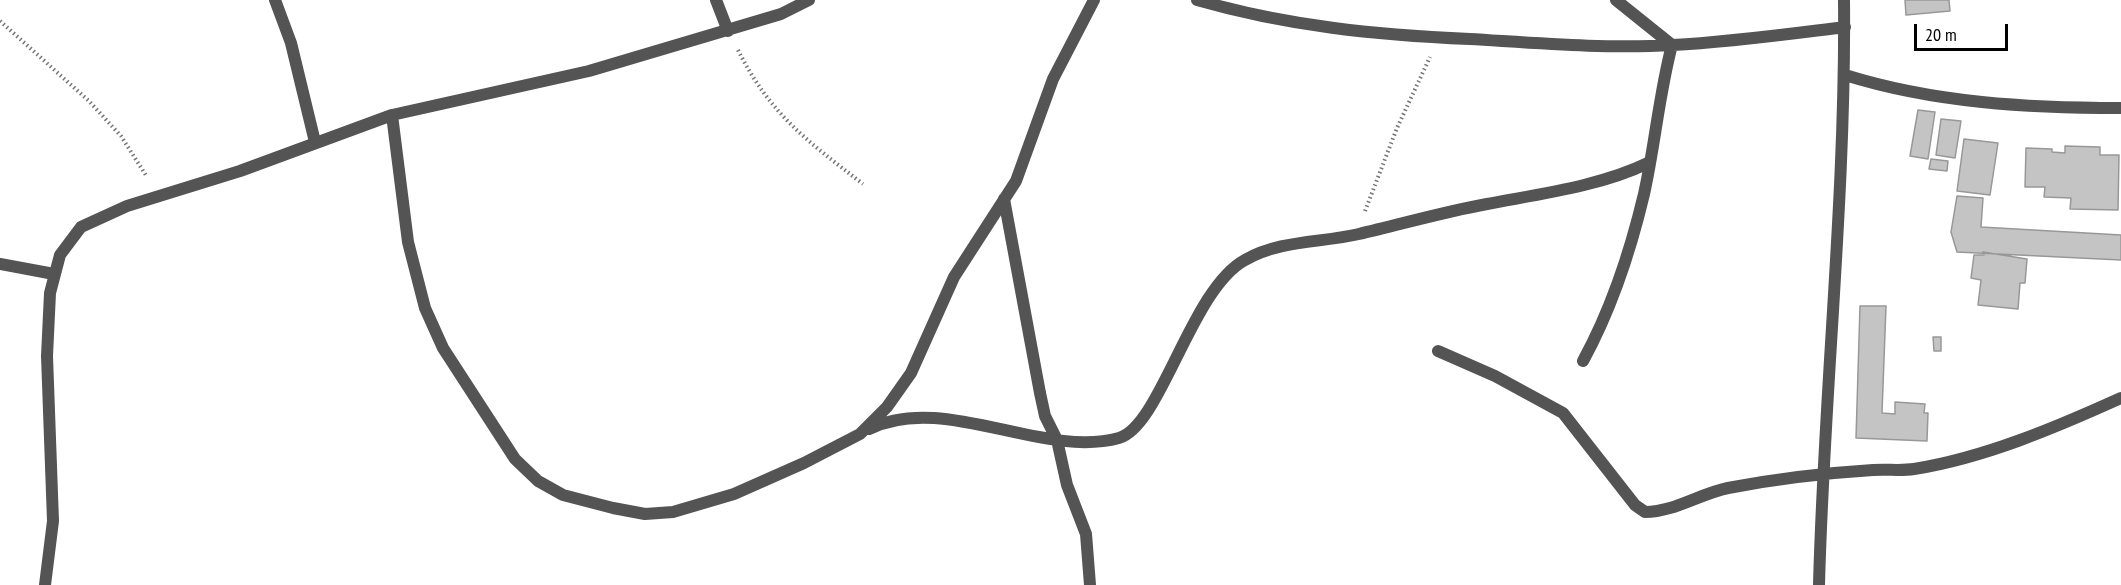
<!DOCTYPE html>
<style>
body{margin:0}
#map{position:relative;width:2121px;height:585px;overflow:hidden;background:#fff;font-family:"PT Sans Narrow",sans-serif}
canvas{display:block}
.scale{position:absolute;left:1914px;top:24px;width:94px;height:27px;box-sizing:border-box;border:3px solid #000;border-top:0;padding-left:8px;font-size:18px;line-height:21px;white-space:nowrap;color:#000;-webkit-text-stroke:4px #fff;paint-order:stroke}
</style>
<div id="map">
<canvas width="2121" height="585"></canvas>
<div class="scale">20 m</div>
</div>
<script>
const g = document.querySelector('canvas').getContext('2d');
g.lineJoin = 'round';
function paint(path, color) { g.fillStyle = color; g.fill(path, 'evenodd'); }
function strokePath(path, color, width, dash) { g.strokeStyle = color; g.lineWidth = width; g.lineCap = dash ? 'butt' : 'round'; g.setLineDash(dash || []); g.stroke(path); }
const building = new Path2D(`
 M 1905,0 L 1949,0 L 1950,11 L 1906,15 Z
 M 1918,110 L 1935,112 L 1928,159 L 1910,156 Z
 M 1941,119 L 1961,121 L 1955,158 L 1936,155 Z
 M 1964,139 L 1998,143 L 1990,195 L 1957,191 Z
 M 2065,146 L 2100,147 L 2100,155 L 2119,155 L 2118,210 L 2070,209 L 2071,198 L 2044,197 L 2045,187 L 2025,187 L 2026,148 L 2052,149 L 2052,152 L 2065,153 Z
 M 1931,159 L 1948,161 L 1947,171 L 1929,169 Z
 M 1957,196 L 1983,198 L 1981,227 L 2121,235 L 2121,260 L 1957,252 L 1951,232 Z
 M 1983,252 L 2027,259 L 2025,283 L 2020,283 L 2018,309 L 1978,305 L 1981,280 L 1971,278 L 1974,255 L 1984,255 Z
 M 1860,306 L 1886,306 L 1882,413 L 1895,414 L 1895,402 L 1925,404 L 1924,413 L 1928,413 L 1927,441 L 1856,438 Z
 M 1933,337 L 1941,337 L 1941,351 L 1934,351 Z`);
const path = new Path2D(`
 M 0,21 L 89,101 L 121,136 L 147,177
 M 738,50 C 770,114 807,141 863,184
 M 1365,211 L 1397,128 L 1430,57`);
const minor = new Path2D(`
 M 275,0 L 291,43 L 315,142
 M 716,0 L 728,31
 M 1197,0 C 1287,26 1376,35 1470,39 C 1537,43 1606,49 1673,45 C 1731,42 1788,34 1845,27
 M 1845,75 C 1935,103 2028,108 2121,108
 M 392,115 L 408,242 L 425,308 L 443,348 L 515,459 L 538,481 L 563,495 L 613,508 L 645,514 L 673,512 L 734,494 L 804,463 L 860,434 L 887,407 L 911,373 L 954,277 L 1016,181 L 1053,79 L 1094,0
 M 1004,199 L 1040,393 L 1045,416 L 1057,440 L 1067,485 L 1086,534 L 1090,585
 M 0,264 L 54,274
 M 1438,351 L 1495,376 L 1563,413 L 1635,505 L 1645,512 C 1674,512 1699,494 1728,488 C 1775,479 1825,473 1873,470 C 1886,469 1901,471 1914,469 C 1984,458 2057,427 2121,398
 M 1583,361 C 1612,308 1630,253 1644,194 C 1655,145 1659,94 1672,45 L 1616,0
 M 869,429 C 944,392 1042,459 1119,438 C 1161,426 1191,289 1245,260 C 1280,240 1320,243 1359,234 C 1402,224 1443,212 1487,204 C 1539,194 1601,186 1648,163
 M 45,585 L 53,521 L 47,356 L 50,293 L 60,255 L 81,227 L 127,206 L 240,171 L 392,115 L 589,71 L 781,14 L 809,0
 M 1819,585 C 1824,390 1846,195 1844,0`);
paint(building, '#c4c4c4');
strokePath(building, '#989898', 1.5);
strokePath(path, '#767676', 4, [1.5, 3]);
strokePath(minor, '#545454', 12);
</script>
